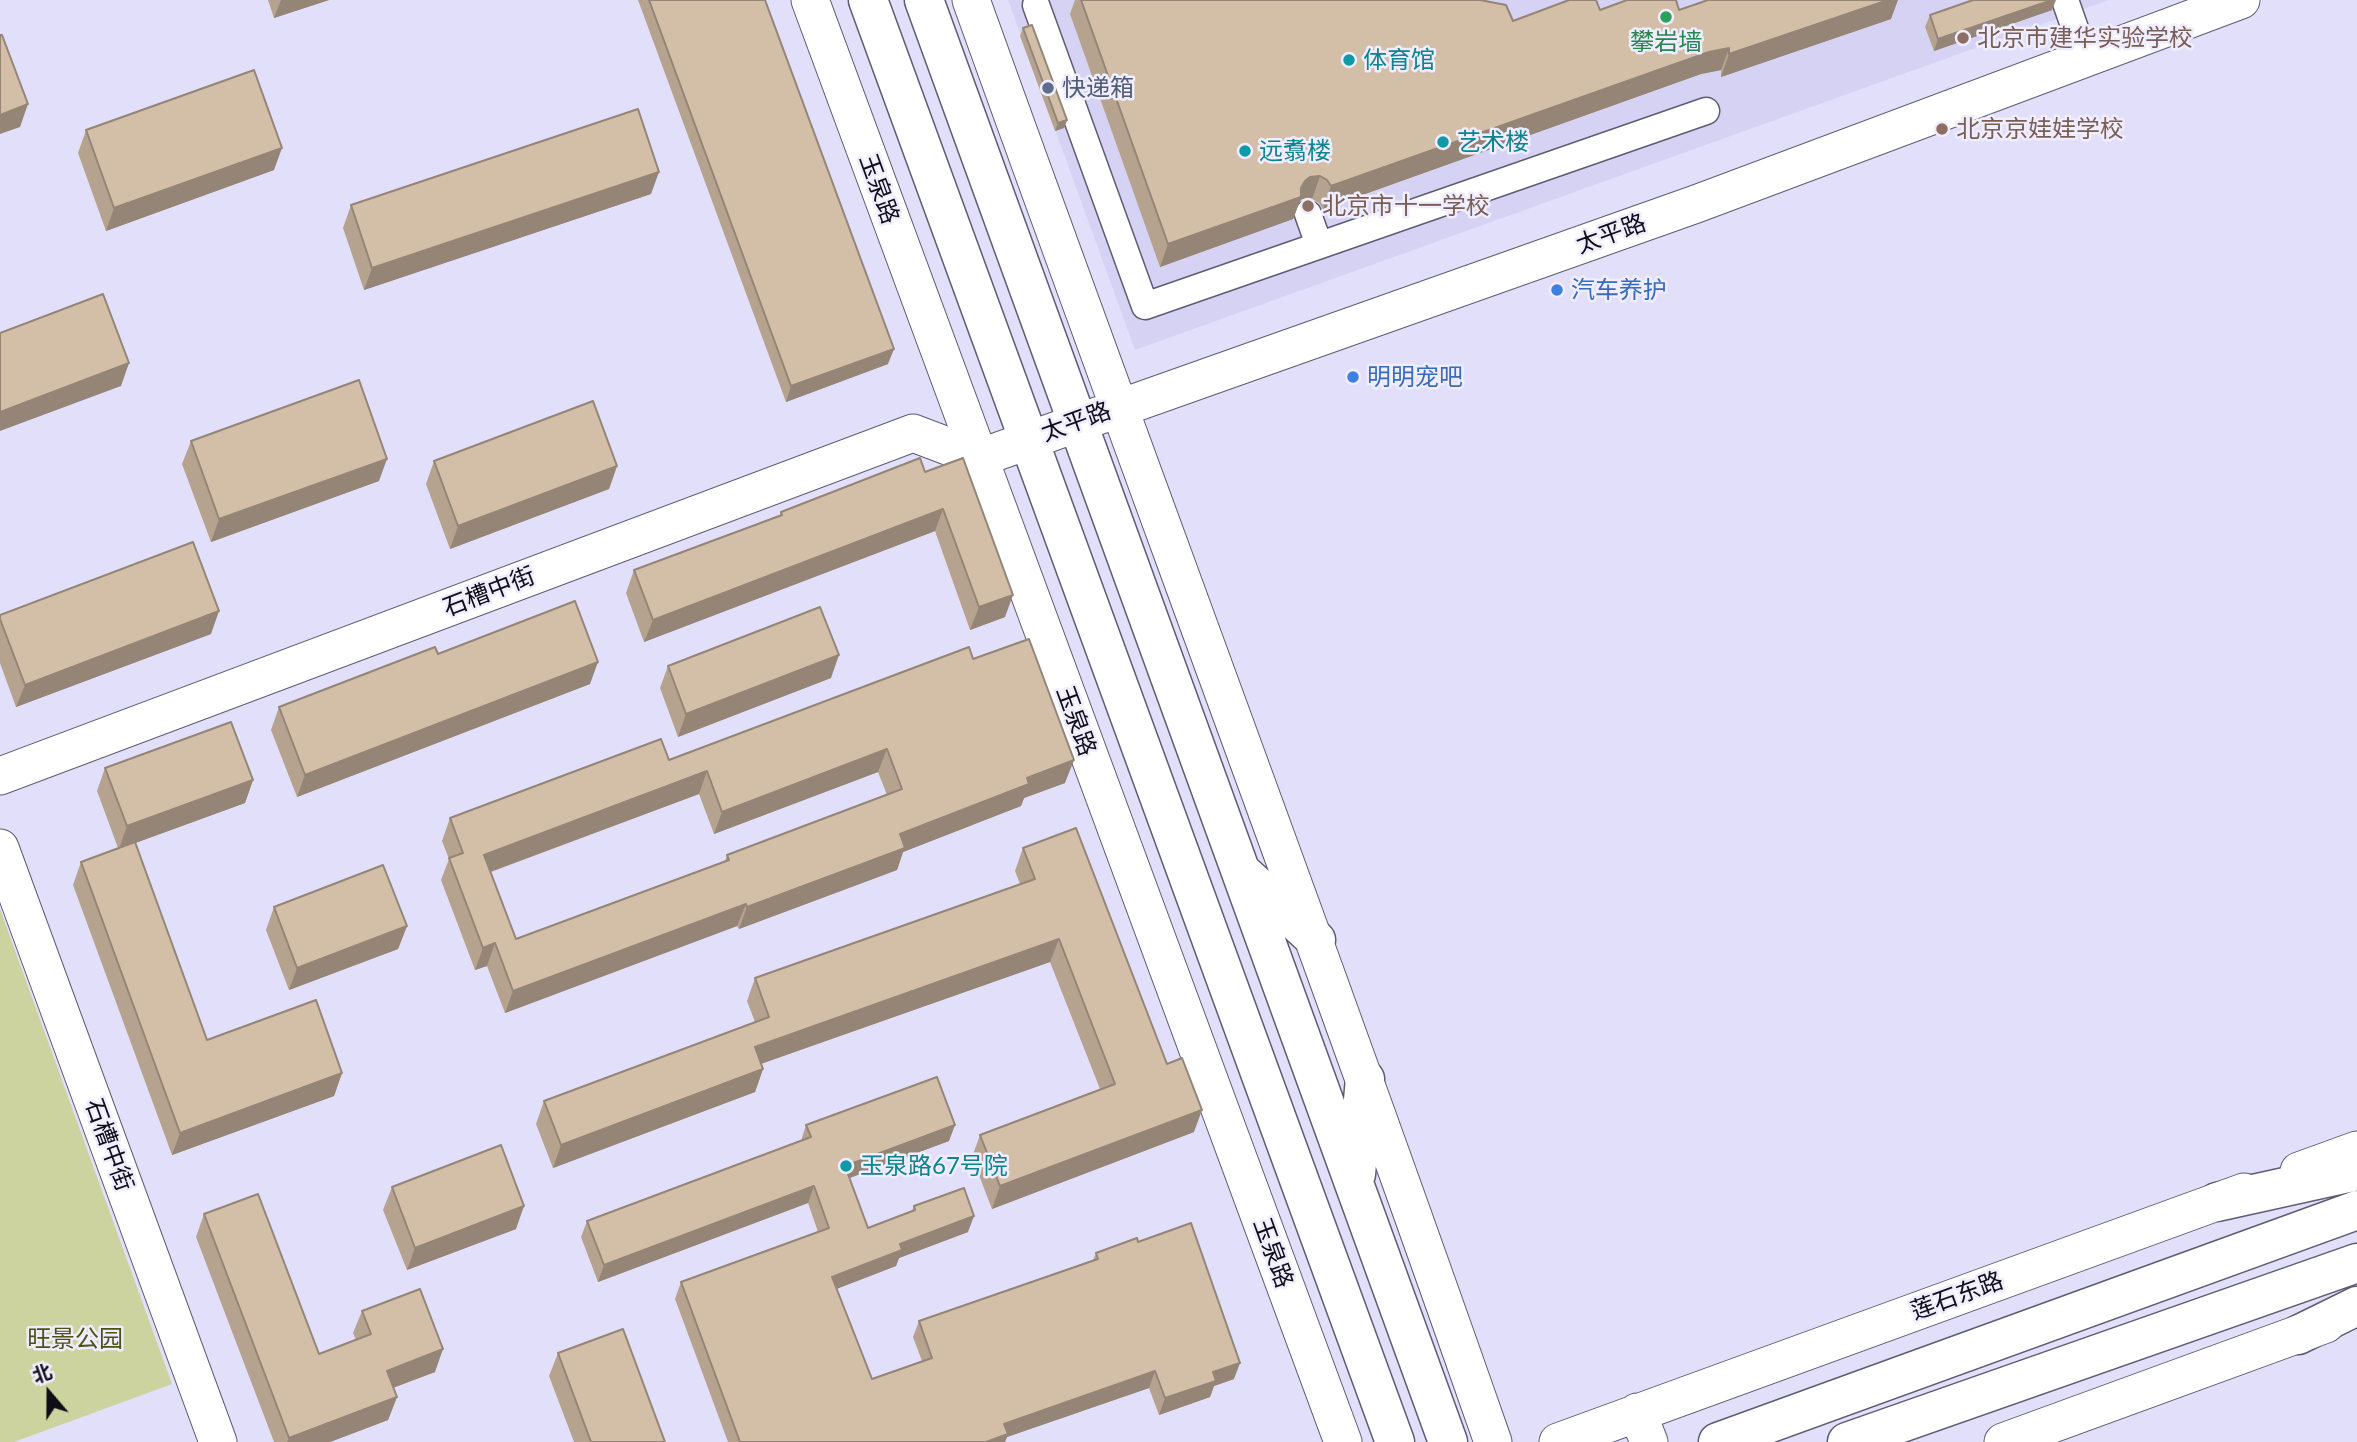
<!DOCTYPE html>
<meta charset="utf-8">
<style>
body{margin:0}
#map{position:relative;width:2357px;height:1442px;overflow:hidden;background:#e2dffb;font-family:Lato,"Noto Sans SC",sans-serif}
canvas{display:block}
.north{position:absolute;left:14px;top:1358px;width:70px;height:70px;-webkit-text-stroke:5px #efedff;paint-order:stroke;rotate:340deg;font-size:19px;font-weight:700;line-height:28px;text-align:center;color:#0f0d16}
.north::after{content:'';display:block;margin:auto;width:24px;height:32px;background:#0f0d16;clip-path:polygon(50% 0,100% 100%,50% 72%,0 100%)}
</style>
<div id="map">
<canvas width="2357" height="1442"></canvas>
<div class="north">北</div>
</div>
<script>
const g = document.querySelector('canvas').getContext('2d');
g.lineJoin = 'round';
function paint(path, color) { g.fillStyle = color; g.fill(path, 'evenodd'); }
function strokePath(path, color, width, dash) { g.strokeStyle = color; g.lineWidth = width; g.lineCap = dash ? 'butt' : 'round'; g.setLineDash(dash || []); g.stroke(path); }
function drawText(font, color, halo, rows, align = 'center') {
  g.font = font + ' Lato,"Noto Sans SC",sans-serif'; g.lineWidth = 5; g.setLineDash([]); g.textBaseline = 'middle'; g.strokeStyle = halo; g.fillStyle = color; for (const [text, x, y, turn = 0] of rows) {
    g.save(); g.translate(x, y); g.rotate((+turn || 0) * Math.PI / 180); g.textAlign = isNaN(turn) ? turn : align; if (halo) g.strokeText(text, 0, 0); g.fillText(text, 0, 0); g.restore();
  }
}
const built = new Path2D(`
 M 1008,0 L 2109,0 L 1135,350 Z`);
const green = new Path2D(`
 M 0,909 L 172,1384 L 14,1442 L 0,1442 Z`);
const street = new Path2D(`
 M 2065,0 L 2085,57
 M 1036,5 L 1145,306 L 1706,111
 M 1308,214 L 1319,245`);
const secondary = new Path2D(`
 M 810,0 L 1343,1442
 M 971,0 C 1144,481 1324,959 1493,1442
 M 0,776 L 913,433 L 979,458 L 1696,204 L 2241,0
 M 0,848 L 218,1442
 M 2299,1171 L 2357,1150
 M 1637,1412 L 1649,1442
 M 1558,1442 L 2244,1192
 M 2003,1442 L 2326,1324`);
const primary = new Path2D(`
 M 868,0 L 1395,1442
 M 924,0 L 1448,1442
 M 1245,875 L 1316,940
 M 1356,1174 L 1365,1079`);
const highway = new Path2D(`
 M 2217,1202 L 2357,1171
 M 2298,1335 L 2357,1306
 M 1718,1442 L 2357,1210
 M 1847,1442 L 2357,1263`);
const wall = new Path2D(`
 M 268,0 L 329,0 L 274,18 Z
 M 638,0 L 765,0 L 888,364 L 786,402 Z
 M 1075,0 L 1480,0 L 1513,21 L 1600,10 L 1679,10 L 1891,19 L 1721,77 L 1721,70 L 1701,74 L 1323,209 L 1319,203 L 1312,199 L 1302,199 L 1300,201 L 1293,219 L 1160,267 L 1070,14 Z
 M 2052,10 L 1934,51 L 1925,27 L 1930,15 Z
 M 1023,28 L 1067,120 L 1064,128 L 1055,131 L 1020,36 Z
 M 86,130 L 274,170 L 106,231 L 78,153 Z
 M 651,194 L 364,290 L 343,228 L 351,205 Z
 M 191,441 L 379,481 L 211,542 L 182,464 Z
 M 434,461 L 617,466 L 609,489 L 450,549 L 426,484 Z
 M 925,472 L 1005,617 L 970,630 L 935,531 L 644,642 L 626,593 L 634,570 L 780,515 L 781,512 Z
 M 0,615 L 211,634 L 16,707 L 0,663 Z
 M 438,654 L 590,684 L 297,797 L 271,730 L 279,707 Z
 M 973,659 L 1065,783 L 1024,798 L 1021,806 L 903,852 L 897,870 L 739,929 L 737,926 L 505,1013 L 487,966 L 475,970 L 441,880 L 449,859 L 442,841 L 450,818 L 669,760 ZM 878,772 L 887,795 L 727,855 L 725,861 L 516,939 L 491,872 L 699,794 L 714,834 Z
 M 668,666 L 831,678 L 678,737 L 660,688 Z
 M 105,768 L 253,780 L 245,803 L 135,843 L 207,1040 L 342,1073 L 334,1096 L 172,1155 L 73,885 L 81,862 L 118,848 L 97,791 Z
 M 1023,848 L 1194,1132 L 992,1209 L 972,1157 L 980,1135 L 1100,1089 L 1050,962 L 761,1064 L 763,1069 L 755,1092 L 553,1168 L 536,1124 L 544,1101 L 755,1022 L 747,1001 L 755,978 L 1020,884 L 1015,871 Z
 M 274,907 L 407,926 L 398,949 L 289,990 L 266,930 Z
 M 806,1125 L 949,1141 L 849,1178 L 868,1228 L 912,1211 L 914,1206 L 968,1232 L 899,1258 L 896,1266 L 836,1289 L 872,1379 L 922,1361 L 913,1337 L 919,1321 L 1093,1260 L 1096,1253 L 1138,1242 L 1234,1379 L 1214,1386 L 1210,1397 L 1159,1415 L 1149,1388 L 1007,1437 L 1005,1442 L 728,1442 L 675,1299 L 681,1282 L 818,1232 L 808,1203 L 598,1282 L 581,1237 L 587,1221 L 801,1141 Z
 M 392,1187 L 516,1229 L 407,1270 L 383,1210 Z
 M 204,1214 L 319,1354 L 356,1340 L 353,1333 L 362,1311 L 435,1372 L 393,1388 L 397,1397 L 388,1420 L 330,1442 L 274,1442 L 196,1237 Z
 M 558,1353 L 665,1442 L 574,1442 L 549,1376 Z`);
const shadedWall = new Path2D(`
 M 281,0 L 329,0 L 274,18 Z
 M 1888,0 L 1898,0 L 1891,19 L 1721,77 L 1729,54 Z
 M 2052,0 L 2056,0 L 2052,10 L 1934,51 L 1938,39 Z
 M 1729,48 L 1721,70 L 1701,74 L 1323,209 L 1331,186 L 1709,52 Z
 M 28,104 L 20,127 L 0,134 L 0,115 Z
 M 1067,120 L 1064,128 L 1055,131 L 1058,123 Z
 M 282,148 L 274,170 L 106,231 L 114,208 Z
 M 659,172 L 651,194 L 364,290 L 372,268 Z
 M 1320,176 L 1312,199 L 1302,199 L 1300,201 L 1293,219 L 1160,267 L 1168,244 L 1301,188 L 1305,181 L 1310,177 Z
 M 894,349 L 888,364 L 786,402 L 791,386 Z
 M 129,363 L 121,386 L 0,431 L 0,412 Z
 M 387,459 L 379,481 L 211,542 L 219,519 Z
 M 617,466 L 609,489 L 450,549 L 458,526 Z
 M 943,509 L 935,531 L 644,642 L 653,620 Z
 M 1013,595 L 1005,617 L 970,630 L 979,607 Z
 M 219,611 L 211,634 L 16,707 L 25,685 Z
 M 839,655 L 831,678 L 678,737 L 686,714 Z
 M 598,662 L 590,684 L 297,797 L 305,775 Z
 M 887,749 L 878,772 L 714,834 L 722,812 Z
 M 1074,760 L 1065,783 L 1024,798 L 1021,806 L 903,852 L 897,870 L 739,929 L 747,907 L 900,834 L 1027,778 Z
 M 707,771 L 699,794 L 476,877 L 484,855 Z
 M 253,780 L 245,803 L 119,849 L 127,826 Z
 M 746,904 L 737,926 L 505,1013 L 513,991 Z
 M 407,926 L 398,949 L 289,990 L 297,968 Z
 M 1059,939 L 1050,962 L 746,1069 L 755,1047 Z
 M 495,943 L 487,966 L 475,970 L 483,948 Z
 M 763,1069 L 755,1092 L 553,1168 L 561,1145 Z
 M 342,1073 L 334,1096 L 172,1155 L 180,1133 Z
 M 1202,1110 L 1194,1132 L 992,1209 L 1000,1186 Z
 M 955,1125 L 949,1141 L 839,1182 L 845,1166 Z
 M 814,1186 L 808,1203 L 598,1282 L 604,1265 Z
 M 524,1206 L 516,1229 L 407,1270 L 415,1248 Z
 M 974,1216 L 968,1232 L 899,1258 L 896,1266 L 826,1293 L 832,1277 L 900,1244 Z
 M 443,1349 L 435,1372 L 379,1393 L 387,1371 Z
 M 1240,1363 L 1234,1379 L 1214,1386 L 1210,1397 L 1159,1415 L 1165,1398 L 1213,1372 Z
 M 1155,1371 L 1149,1388 L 1007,1437 L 1005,1442 L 986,1442 L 1004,1424 Z
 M 397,1397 L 388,1420 L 330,1442 L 287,1442 L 289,1438 Z`);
const building = new Path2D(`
 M 649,0 L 765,0 L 894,349 L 791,386 Z
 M 1081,0 L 1480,0 L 1506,5 L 1513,21 L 1569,0 L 1596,0 L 1600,10 L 1627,0 L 1676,0 L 1679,10 L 1708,0 L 1888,0 L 1729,54 L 1729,48 L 1709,52 L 1331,186 L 1327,180 L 1320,176 L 1310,177 L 1305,181 L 1301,188 L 1301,197 L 1168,244 Z
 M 1973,0 L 2052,0 L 1938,39 L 1930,15 Z
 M 1032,25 L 1067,120 L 1058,123 L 1023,28 Z
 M 0,35 L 2,35 L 28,104 L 0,115 Z
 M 254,70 L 282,148 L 114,208 L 86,130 Z
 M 638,109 L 659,172 L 372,268 L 351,205 Z
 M 103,294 L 129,363 L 0,412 L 0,333 Z
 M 359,380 L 387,459 L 219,519 L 191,441 Z
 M 593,401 L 617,466 L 458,526 L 434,461 Z
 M 920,458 L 925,472 L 963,458 L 1013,595 L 979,607 L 943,509 L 653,620 L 634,570 L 782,515 L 781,512 Z
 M 193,542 L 219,611 L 25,685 L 0,619 L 0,615 Z
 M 575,601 L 598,662 L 305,775 L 279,707 L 435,647 L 438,654 Z
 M 820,607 L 839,655 L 686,714 L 668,666 Z
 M 1029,639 L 1074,760 L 1027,778 L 1029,784 L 900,834 L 905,848 L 747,907 L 746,904 L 513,991 L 495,943 L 483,948 L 449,858 L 463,853 L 450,818 L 661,739 L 669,760 L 969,647 L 973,659 ZM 887,749 L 902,789 L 727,855 L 729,860 L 516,939 L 484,855 L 707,771 L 722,812 Z
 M 231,722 L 253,780 L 127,826 L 105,768 Z
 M 1076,828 L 1167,1064 L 1182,1058 L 1202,1110 L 1000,1186 L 980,1135 L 1115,1084 L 1059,939 L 755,1047 L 763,1069 L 561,1145 L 544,1101 L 769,1017 L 755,978 L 1035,879 L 1023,848 Z
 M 135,842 L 207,1040 L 316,1000 L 342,1073 L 180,1133 L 81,862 Z
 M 383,865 L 407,926 L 297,968 L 274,907 Z
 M 937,1077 L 955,1125 L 845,1166 L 868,1228 L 915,1210 L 914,1206 L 964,1188 L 974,1216 L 900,1244 L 902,1250 L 832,1277 L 872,1379 L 932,1358 L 919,1321 L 1098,1259 L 1096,1253 L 1137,1238 L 1138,1242 L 1191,1223 L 1240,1363 L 1213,1372 L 1216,1381 L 1165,1398 L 1155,1371 L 1004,1424 L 1008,1434 L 986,1442 L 740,1442 L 681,1282 L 829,1228 L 814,1186 L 604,1265 L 587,1221 L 811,1137 L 806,1125 Z
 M 501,1145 L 524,1206 L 415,1248 L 392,1187 Z
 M 258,1194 L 319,1354 L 371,1334 L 362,1311 L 420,1289 L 443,1349 L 387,1371 L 397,1397 L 289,1438 L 204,1214 Z
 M 623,1329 L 665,1442 L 591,1442 L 558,1353 Z`);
const markers = [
 [1666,17,7,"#2e9e5b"],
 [1963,38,7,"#8d6e63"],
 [1349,60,7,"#0f9aa8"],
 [1048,88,7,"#5c6f8a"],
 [1942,129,7,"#8d6e63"],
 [1443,142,7,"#0f9aa8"],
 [1245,151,7,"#0f9aa8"],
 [1308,206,7,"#8d6e63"],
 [1557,290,7,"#3f7fe0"],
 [1353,377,7,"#3f7fe0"],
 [846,1166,7,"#0f9aa8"]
];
const educationNames = [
 ["北京市建华实验学校",1977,38],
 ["北京京娃娃学校",1956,129],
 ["北京市十一学校",1322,206]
];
const leisureNames = [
 ["攀岩墙",1666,42]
];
const cultureNames = [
 ["体育馆",1363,60],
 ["艺术楼",1457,142],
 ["远翥楼",1259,151],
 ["玉泉路67号院",860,1166]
];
const serviceNames = [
 ["快递箱",1062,88]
];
const streetNames = [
 ["玉泉路",879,189,70],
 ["太平路",1611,234,-20],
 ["太平路",1076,422,-20],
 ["石槽中街",489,592,-21],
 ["玉泉路",1076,721,70],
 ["石槽中街",109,1145,70],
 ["玉泉路",1273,1253,70],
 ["莲石东路",1957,1296,-20]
];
const shopNames = [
 ["汽车养护",1571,290],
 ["明明宠吧",1367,377]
];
const parkNames = [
 ["旺景公园",75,1339]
];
paint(built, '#d6d2f4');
paint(green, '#ccd39e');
strokePath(street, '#5e5b72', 29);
strokePath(secondary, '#5e5b72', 39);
strokePath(primary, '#5e5b72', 41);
strokePath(highway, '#5e5b72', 41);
strokePath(street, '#fff', 26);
strokePath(secondary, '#fff', 37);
strokePath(primary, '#fff', 38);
strokePath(highway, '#fff', 38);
paint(wall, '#b5a390');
paint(shadedWall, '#948576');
paint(building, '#d3bea8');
strokePath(building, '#948576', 2);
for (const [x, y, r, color] of markers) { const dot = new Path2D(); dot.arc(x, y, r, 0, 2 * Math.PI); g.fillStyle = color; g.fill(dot); strokePath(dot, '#efedff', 2.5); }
drawText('24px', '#785e54', '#efedff', educationNames, 'left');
drawText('24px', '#27864d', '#efedff', leisureNames);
drawText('24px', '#0d838f', '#efedff', cultureNames, 'left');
drawText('24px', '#4e5e75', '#efedff', serviceNames, 'left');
drawText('24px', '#0f0d16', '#efedff', streetNames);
drawText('24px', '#366cbe', '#efedff', shopNames, 'left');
drawText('24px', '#4d5114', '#efedff', parkNames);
</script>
